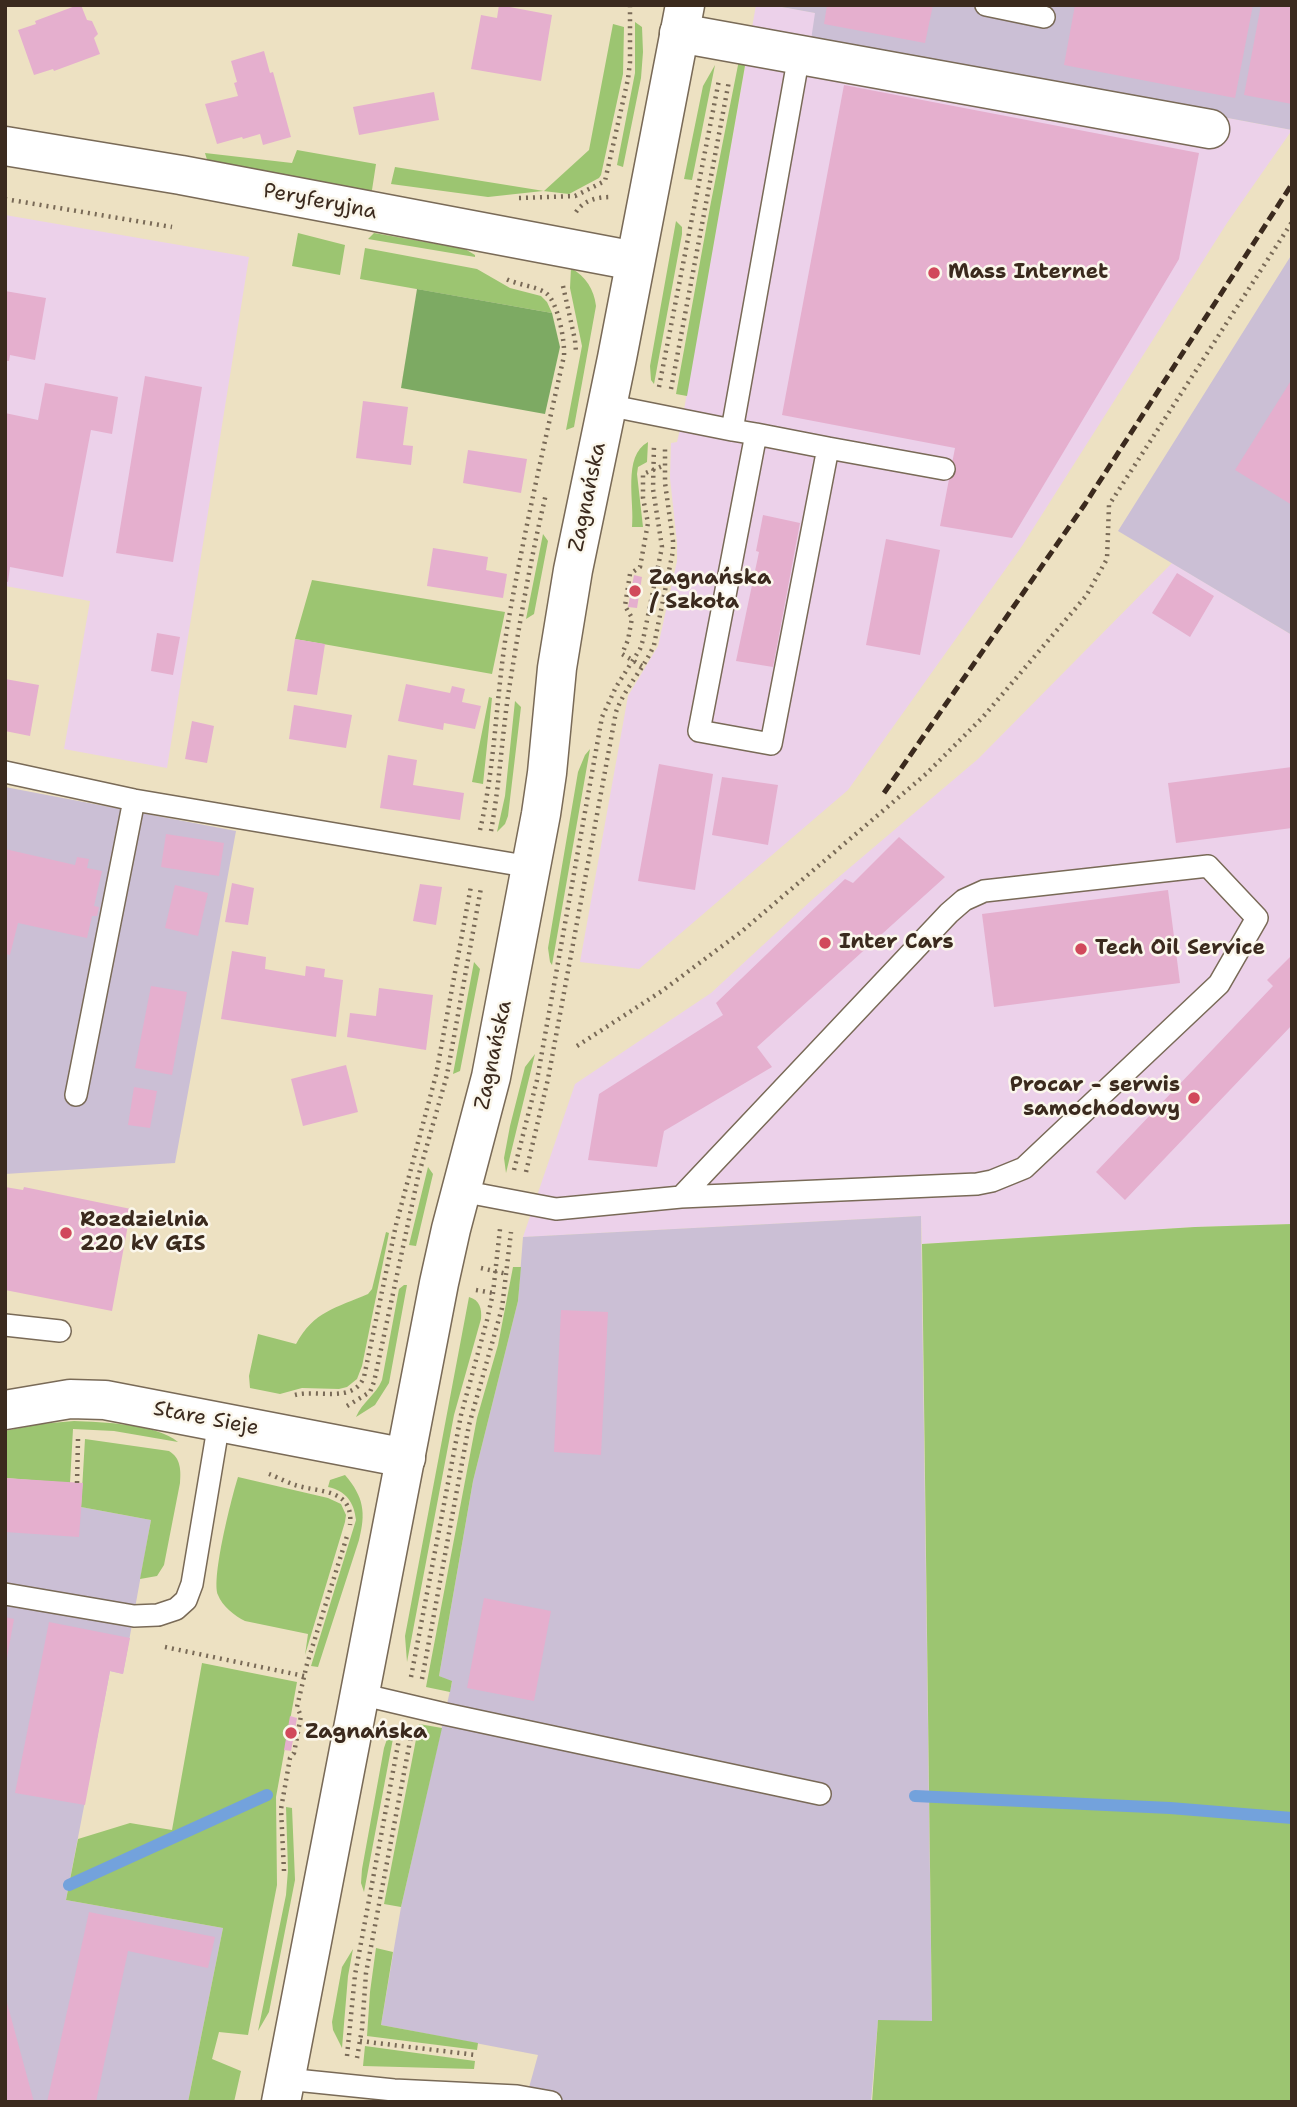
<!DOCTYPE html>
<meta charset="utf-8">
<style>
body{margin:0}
#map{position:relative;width:1297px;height:2107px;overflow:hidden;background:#ede1c2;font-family:"Shantell Sans",sans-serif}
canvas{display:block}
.frame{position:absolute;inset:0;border:7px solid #3b2a1e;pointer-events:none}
</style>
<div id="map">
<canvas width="1297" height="2107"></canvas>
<div class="frame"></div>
</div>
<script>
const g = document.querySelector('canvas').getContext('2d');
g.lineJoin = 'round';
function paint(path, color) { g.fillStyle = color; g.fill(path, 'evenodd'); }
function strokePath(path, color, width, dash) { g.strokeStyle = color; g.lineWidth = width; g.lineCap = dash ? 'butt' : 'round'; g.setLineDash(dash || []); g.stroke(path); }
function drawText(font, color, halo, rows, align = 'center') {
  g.font = font + ' "Shantell Sans",sans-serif'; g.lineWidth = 5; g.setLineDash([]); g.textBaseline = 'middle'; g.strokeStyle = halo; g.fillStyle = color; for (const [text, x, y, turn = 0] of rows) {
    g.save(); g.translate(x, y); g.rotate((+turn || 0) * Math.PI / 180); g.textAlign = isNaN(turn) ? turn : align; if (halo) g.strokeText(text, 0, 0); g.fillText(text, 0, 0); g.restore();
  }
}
const built = new Path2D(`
 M 756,5 L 771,5 L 816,13 L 812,40 L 1292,130 L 1227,223 L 1022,546 L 848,790 L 639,969 L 580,962 L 628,696 L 658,646 L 677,561 L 677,543 L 670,478 L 671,443 L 677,442 L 682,421 Z
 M 5,215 L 249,257 L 167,768 L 64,749 L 90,601 L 5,586 Z
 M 1172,563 L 1292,635 L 1292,1224 L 1195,1227 L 922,1244 L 921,1216 L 523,1237 L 575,1084 L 711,993 L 814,898 L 978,759 Z`);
const industrial = new Path2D(`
 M 771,5 L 1292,5 L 1292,130 L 811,40 L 815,13 Z
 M 1292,254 L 1292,635 L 1118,531 Z
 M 5,787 L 236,831 L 175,1163 L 5,1174 Z
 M 921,1216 L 932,2021 L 878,2021 L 871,2102 L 525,2102 L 538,2055 L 381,2025 L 401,1907 L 452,1682 L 439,1676 L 473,1481 L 518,1301 L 523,1237 Z
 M 5,1478 L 81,1507 L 151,1520 L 123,1674 L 110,1671 L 66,1900 L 223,1928 L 188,2102 L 5,2102 Z`);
const green = new Path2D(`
 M 635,22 L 642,27 L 643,52 L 641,78 L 623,167 L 617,165 L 635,73 Z
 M 613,24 L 624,27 L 623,74 L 601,175 L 599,178 L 569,194 L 543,191 L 488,197 L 391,184 L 395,167 L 544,191 L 589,150 Z
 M 739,60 L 746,60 L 687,396 L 676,394 L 710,207 Z
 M 715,65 L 692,180 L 684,179 L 703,86 Z
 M 297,150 L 376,164 L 372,190 L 366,195 L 208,163 L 205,153 L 292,163 Z
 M 676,221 L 682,227 L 682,234 L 654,384 L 651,380 L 650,366 Z
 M 298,233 L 345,245 L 340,275 L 292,266 Z
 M 374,233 L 465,249 L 475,255 L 475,257 L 368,239 Z
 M 365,248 L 477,269 L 510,288 L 541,296 L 547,302 L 552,313 L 360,279 Z
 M 571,268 C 586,277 594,289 596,306 L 574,427 L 566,430 L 582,346 L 570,288 Z
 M 648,442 L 647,462 L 638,467 L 637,474 L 643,527 L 632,527 C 635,503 622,456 648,442 Z
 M 543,534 L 548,541 L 534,614 L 526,619 Z
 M 312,580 L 505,612 L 492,674 L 295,639 Z
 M 489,697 L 492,698 L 483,784 L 472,782 Z
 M 515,701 L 521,707 L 508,816 L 505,824 L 497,832 L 505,796 Z
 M 590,749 L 552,965 L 550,962 L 548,948 L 578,772 L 585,755 Z
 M 474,962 L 480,969 L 460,1071 L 453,1074 Z
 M 535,1054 L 506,1173 L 504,1158 L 510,1126 L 525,1067 Z
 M 428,1167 L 433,1174 L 416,1246 L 409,1245 Z
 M 1292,1224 L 1292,2102 L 872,2102 L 878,2020 L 932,2021 L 922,1244 L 1195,1227 Z
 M 386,1232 L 389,1233 L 362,1366 L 357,1379 L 347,1387 L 339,1389 L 302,1388 L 280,1394 L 250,1388 L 249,1376 L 258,1334 L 296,1344 C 314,1311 336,1308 368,1294 L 372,1289 Z
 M 513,1267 L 521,1267 L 518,1301 L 473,1481 L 439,1676 L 452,1681 L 450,1692 L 426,1687 L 477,1418 L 498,1345 Z
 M 404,1285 L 407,1285 L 389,1383 L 375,1405 L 356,1417 C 362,1402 376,1395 382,1380 L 399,1289 Z
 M 469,1297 C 480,1300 482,1309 481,1319 L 454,1415 L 407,1662 L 405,1636 Z
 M 74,1421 C 102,1422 157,1424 178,1442 L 114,1431 L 73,1429 L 70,1483 L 5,1478 L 5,1431 L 40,1424 Z
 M 85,1439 L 169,1451 C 181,1458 181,1471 180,1483 L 164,1565 L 157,1576 L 140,1579 L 151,1520 L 81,1507 Z
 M 345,1475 C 364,1497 366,1513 359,1540 L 318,1667 L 311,1666 L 356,1520 C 354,1502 346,1491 328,1487 L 330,1480 Z
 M 238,1477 L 328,1498 L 341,1504 L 346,1515 L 345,1522 L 305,1655 L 308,1634 L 245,1621 C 235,1616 222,1606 218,1595 C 211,1578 232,1496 238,1477 Z
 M 202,1663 L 297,1682 L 276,1797 L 277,1885 L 248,2035 L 219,2032 L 212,2059 L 241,2071 L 234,2102 L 188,2102 L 223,1928 L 66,1900 L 78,1839 L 130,1823 L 172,1830 Z
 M 419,1724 L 442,1728 L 401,1907 L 384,1904 Z
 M 395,1728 L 364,1892 L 361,1883 L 362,1869 L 384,1748 L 387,1739 Z
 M 286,1807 L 292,1808 L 295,1880 L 269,2012 L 258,2031 L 286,1895 L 288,1870 Z
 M 376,1948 L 393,1952 L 381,2025 L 478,2043 L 477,2050 L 367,2036 L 370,1992 Z
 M 353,1949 L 348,1976 L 342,2048 L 333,2030 L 332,2022 L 342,1967 Z
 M 365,2046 L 475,2061 L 474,2069 L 363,2066 Z`);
const forest = new Path2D(`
 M 417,289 L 552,313 L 560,347 L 545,414 L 401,388 Z`);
const stream = new Path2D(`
 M 915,1796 L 1170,1808 L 1292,1818
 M 69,1885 L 267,1795`);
const building = new Path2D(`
 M 78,5 L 81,5 L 87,20 L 92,21 L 98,34 L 94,38 L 100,54 L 54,71 L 53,69 L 34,75 L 18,30 L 36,24 L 35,21 Z
 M 499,5 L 552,15 L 541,81 L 471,69 L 481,15 L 497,18 Z
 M 827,5 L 933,5 L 925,43 L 824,24 Z
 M 1075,5 L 1253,5 L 1235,98 L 1064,65 Z
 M 1261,5 L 1292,5 L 1292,104 L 1244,95 Z
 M 264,51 L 270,73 L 273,72 L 291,137 L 263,145 L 260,134 L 243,139 L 242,137 L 217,144 L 205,104 L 238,96 L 234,83 L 237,82 L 231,61 Z
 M 844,85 L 1199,153 L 1179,259 L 1012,538 L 940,526 L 955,448 L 782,415 Z
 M 434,92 L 439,120 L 359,135 L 353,107 Z
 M 5,291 L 46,298 L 35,360 L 10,355 L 9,361 L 5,361 Z
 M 145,376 L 202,387 L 173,562 L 116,553 Z
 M 1292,379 L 1292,505 L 1235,470 Z
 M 45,383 L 118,397 L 112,434 L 91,430 L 63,577 L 10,567 L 8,582 L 5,581 L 5,413 L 38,420 Z
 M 363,401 L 408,407 L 403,445 L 413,446 L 411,465 L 356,458 Z
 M 468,450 L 527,459 L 521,493 L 463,483 Z
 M 763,515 L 800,523 L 773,667 L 736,661 L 759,552 L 756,551 Z
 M 886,539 L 940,550 L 920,655 L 866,645 Z
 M 433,548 L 488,557 L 486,570 L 507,574 L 503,598 L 427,586 Z
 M 1177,573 L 1214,596 L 1190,637 L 1152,613 Z
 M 634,575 L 642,577 L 637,608 L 628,607 Z
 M 157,633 L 180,637 L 173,675 L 151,671 Z
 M 295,639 L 325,644 L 317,695 L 287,691 Z
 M 5,679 L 39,685 L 30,736 L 5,731 Z
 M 406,684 L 450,693 L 452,686 L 465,689 L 462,702 L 481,706 L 475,729 L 444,723 L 443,730 L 398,721 Z
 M 294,705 L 352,715 L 346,748 L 289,739 Z
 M 192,721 L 214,726 L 207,763 L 185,759 Z
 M 388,755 L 417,760 L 413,785 L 464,793 L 460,820 L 380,808 Z
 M 659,764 L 713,774 L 695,890 L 638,881 Z
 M 1292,767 L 1292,828 L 1176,843 L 1168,783 Z
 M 722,777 L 778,785 L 768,845 L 712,835 Z
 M 166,834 L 224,843 L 219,876 L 161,867 Z
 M 899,837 L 945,877 L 757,1047 L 772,1067 L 664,1131 L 657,1167 L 588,1160 L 599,1094 L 723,1015 L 716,1003 L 845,879 L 853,883 Z
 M 5,849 L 75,865 L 77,857 L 89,859 L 87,868 L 102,871 L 94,906 L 99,907 L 97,916 L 92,916 L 87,938 L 18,923 L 10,955 L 5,954 Z
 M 232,883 L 254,888 L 248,925 L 225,922 Z
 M 420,884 L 442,887 L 436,925 L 413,921 Z
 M 175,885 L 208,893 L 198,936 L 165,928 Z
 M 1168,890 L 1180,983 L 994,1007 L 982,914 Z
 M 232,951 L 266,957 L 265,969 L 305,976 L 306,966 L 325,969 L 324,977 L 343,980 L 336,1037 L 221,1019 Z
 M 1292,955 L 1292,1025 L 1125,1200 L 1096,1172 L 1273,986 L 1267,980 Z
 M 151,986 L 187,992 L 172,1075 L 135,1068 Z
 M 379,988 L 433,995 L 426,1050 L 347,1037 L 350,1013 L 376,1016 Z
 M 346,1065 L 358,1112 L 303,1126 L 291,1079 Z
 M 134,1087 L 157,1091 L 150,1128 L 128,1125 Z
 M 5,1187 L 23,1190 L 24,1187 L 131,1209 L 112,1311 L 5,1290 Z
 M 561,1310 L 608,1312 L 601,1455 L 554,1452 Z
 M 5,1478 L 83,1483 L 79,1537 L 5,1532 Z
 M 484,1598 L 551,1611 L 534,1701 L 467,1688 Z
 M 5,1617 L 14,1619 L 7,1658 L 5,1658 Z
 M 49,1622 L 130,1638 L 123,1674 L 110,1671 L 85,1805 L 15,1793 Z
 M 290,1716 L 297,1718 L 291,1751 L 284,1750 Z
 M 89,1912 L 215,1937 L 208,1968 L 128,1951 L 96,2102 L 47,2102 Z
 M 5,1999 L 6,1999 L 34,2102 L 5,2102 Z`);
const path = new Path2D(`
 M 519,198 L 575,196 L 605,181 L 628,79 L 630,62 L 630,5
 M 5,199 L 172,227
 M 576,212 C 584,200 597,197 611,197
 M 563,286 L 575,340 L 576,352
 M 659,387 L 719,80
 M 671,389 L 729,81
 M 642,666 L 622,654 L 628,640 L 632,618 L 625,606 L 630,574 L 640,567 L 648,523 L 643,498 L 643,474 L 665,465
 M 480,830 C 496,762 496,691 508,623 C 524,533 544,445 564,356 C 565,341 558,302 546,293 C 536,286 517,285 504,278
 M 491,831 C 500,782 502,732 510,683 C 520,620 531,557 546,494
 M 577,1046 L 662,991 L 741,932 L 926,774 L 983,717 L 1086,596 L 1107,559 L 1109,505 L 1292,222
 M 514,1170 L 537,1080 L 602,717 L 616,687 L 640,649 L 643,640 L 662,547 L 653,489 L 654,445
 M 526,1172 L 548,1079 L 616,712 C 625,687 644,669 654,645 L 673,551 L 673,541 L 665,483 L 665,447
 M 481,1268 L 507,1274
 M 476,1290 L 493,1293
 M 295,1395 C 318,1389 353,1404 364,1377 L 396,1225 L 436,1075 L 471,886
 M 347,1406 L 370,1392 L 374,1382 L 418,1177 L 447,1075 L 481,888
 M 269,1474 C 277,1477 286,1482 295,1485 C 320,1493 354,1488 350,1525
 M 77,1483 L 78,1439
 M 165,1647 L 304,1676
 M 411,1677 L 461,1415 L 487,1320 L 493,1293 L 500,1229
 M 422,1679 L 469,1425 L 502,1308 L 511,1232
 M 284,1871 L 281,1809 L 290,1758 L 294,1753 L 301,1716 L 297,1707 L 307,1664 L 348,1533
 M 360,2041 L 476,2055
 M 347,2056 L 355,1975 L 400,1734
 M 357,2058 L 362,2029 L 366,1973 L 411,1736`);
const service = new Path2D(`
 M 986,5 L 1044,17
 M 607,405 L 732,430 L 799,55
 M 732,430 L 756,434 L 699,731 L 771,744 L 828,448 L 756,434
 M 828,448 L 944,469
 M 5,772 L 134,800 L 531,867
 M 76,1095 L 134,800
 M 461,1191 L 556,1209 L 681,1197 L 977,1184 L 992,1181 L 1024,1168 L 1219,984 L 1257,918 L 1208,866 L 984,891 L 964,900 L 949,913 L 681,1197
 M 5,1325 L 60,1331
 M 5,1594 L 134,1616 L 158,1615 L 176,1609 L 186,1600 L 192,1584 L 219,1422
 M 360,1694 L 445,1714 L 820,1794
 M 286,2079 L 394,2090 L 517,2096 L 551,2102`);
const minor = new Path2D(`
 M 679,33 L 1210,129
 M 5,146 L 181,175 L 635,261
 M 5,1410 L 70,1399 L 105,1400 L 406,1458`);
const tertiary = new Path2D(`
 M 281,2102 L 439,1283 L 451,1229 L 491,1077 L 541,814 L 547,773 L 557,668 L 573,570 L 617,358 L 685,5`);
const rail = new Path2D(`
 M 884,793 L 1085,504 L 1292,184`);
const markers = [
 [934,273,7,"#d1495b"],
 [635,591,7,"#d1495b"],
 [825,943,7,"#d1495b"],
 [1081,949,7,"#d1495b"],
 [1194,1098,7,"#d1495b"],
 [66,1233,7,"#d1495b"],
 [291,1733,7,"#d1495b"]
];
const streetNames = [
 ["Peryferyjna",320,202,11],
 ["Zagnańska",588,497,-78],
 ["Zagnańska",494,1055,-78],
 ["Stare Sieje",206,1419,11]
];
const poiNames = [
 ["Mass Internet",948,273],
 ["Zagnańska",649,579],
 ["/ Szkoła",649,603],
 ["Inter Cars",839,943],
 ["Tech Oil Service",1095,949],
 ["Procar - serwis",1180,1086,"right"],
 ["samochodowy",1180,1110,"right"],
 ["Rozdzielnia",80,1221],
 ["220 kV GIS",80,1245],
 ["Zagnańska",305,1733]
];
paint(built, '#ecd1ea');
paint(industrial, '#cbbfd5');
paint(green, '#9cc571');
paint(forest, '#7daa63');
strokePath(stream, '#73a2dc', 12);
paint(building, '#e5afce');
strokePath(service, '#796a57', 24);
strokePath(minor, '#796a57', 41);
strokePath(tertiary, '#796a57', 41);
strokePath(path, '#796a57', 4.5, [2, 5]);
strokePath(service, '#fff', 21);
strokePath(minor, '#fff', 38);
strokePath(tertiary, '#fff', 38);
strokePath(rail, '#3b2a1e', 5, [10, 5]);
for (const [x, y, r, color] of markers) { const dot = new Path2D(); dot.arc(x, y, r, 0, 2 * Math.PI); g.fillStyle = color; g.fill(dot); strokePath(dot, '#fbf7ec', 2.5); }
drawText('21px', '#3b2a1e', '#fbf7ec', streetNames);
drawText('bold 21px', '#3b2a1e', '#fbf7ec', poiNames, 'left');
</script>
